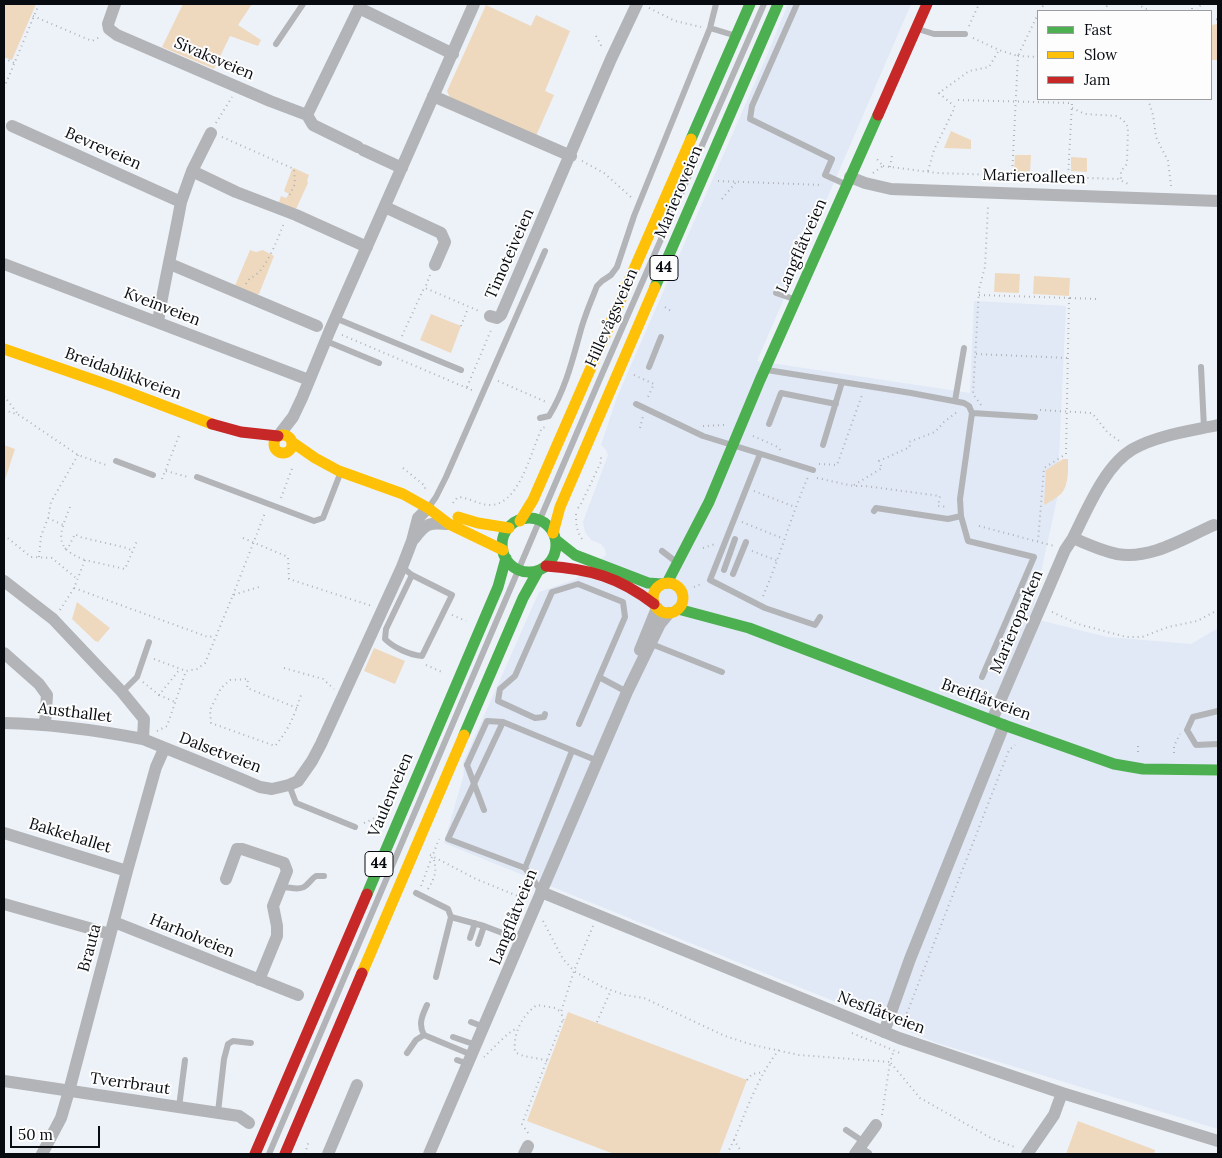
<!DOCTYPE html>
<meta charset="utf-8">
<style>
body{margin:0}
#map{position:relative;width:1222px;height:1158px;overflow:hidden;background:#edf2f9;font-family:Lora,serif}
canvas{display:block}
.frame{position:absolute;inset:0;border:5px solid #080c11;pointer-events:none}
.legend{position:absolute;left:1037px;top:10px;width:175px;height:90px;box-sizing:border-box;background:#fdfdfd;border:1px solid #9b9d9f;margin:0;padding:6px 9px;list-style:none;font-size:15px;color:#080c11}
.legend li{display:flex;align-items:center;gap:10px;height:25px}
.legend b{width:25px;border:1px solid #9b9d9f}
.scale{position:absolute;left:10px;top:1126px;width:90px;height:22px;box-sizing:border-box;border:2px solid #080c11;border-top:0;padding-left:6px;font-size:15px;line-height:18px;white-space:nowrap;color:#080c11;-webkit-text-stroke:4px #fdfdfd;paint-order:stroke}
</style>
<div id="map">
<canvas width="1222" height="1158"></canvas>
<div class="frame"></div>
<ul class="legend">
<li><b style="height:6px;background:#4caf50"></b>Fast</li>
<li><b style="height:6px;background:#ffc107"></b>Slow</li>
<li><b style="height:6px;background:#c62828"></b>Jam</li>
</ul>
<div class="scale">50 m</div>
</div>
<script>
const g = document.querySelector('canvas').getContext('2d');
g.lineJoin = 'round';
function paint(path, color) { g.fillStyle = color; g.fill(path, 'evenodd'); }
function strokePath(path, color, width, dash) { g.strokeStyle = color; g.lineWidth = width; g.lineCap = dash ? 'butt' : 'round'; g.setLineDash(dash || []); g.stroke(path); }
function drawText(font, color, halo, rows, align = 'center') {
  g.font = font + ' Lora,serif'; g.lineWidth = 4; g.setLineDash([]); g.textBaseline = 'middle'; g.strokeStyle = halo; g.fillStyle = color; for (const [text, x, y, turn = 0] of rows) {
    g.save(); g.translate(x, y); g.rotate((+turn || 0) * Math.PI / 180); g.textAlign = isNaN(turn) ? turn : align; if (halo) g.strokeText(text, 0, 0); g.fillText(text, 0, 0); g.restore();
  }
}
const built = new Path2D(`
 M 788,4 L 911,4 L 757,361 L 970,393 L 974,301 L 1066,306 L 1057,499 L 1031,618 L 1107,637 L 1191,644 L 1218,628 L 1218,1129 L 937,1043 L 444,843 L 464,774 L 463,763 L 539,592 L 576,579 L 606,555 L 605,549 L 601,544 L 591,540 L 585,532 L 583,522 L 608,455 L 606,450 L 601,445 L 617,397 L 768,53 Z`);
const green = new Path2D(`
 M 4,4 L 36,4 L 12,60 L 4,57 Z
 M 183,4 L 252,4 L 238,25 L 261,40 L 258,46 L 230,36 L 214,69 L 162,47 Z
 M 486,5 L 531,26 L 536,15 L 570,31 L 545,91 L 554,95 L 536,136 L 450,98 L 447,91 Z
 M 1218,24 L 1218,60 L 1211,60 L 1211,25 Z
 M 951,131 L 971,140 L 971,149 L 944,148 Z
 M 1015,155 L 1031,155 L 1030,174 L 1018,174 L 1014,170 Z
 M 1071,157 L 1087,158 L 1087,172 L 1071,171 Z
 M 294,168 L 309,175 L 307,181 L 308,183 L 296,209 L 278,205 L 281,196 L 286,198 L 289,194 L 284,191 L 292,169 Z
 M 250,250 L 256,252 L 263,250 L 274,256 L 259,294 L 248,295 L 234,288 Z
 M 995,273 L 1020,274 L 1019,293 L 994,292 Z
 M 1034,276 L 1070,278 L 1069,296 L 1033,294 Z
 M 431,314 L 461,326 L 451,353 L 420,340 Z
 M 4,445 L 15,449 L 4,483 Z
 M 1063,459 L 1068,459 C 1068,469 1069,486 1061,494 C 1056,498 1050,502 1044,505 L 1046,470 Z
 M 77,602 L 110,628 L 98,642 L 95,641 L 72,619 Z
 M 374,648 L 405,661 L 395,684 L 364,671 Z
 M 568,1012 L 747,1080 L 719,1154 L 614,1154 L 527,1121 Z
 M 1078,1121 L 1155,1150 L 1154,1154 L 1066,1154 Z`);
const path = new Path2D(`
 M 1137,4 L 1150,11
 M 649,8 L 675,21 L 701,27
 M 1192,8 L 1192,11
 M 1040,11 L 1044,4
 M 1104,11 L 1108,4
 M 1198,11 L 1201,4
 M 33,16 L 92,41 L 100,37
 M 1211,20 L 1218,19
 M 969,26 L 979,4
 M 596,36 L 603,49
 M 973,38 L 999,50 L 1018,56 L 1038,14
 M 4,58 L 14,63
 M 4,88 L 39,4
 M 1148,99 L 1153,115 L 1156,137 L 1168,161 L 1171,186
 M 958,100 L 1072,103 L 1068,178
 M 1072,108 L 1085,114 L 1117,116 L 1123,120 L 1128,127 L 1127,164 L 1121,171 L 1121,180
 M 216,123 L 232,97
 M 222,137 L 294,169 L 295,184 L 288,198
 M 582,161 L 604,173 L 632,198
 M 883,166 L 937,173 L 1118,179 L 1130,185
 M 890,167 L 892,155
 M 928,171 L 934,150 L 955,107 L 939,93 L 969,71 L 989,67 L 999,50
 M 873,173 L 883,166 L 876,158
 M 1012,176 L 1018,56 L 1038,57
 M 718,181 L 823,185
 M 722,199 L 736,182
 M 430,275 L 425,288 L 479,311
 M 246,284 L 250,278 C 265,274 278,238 284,223
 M 979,295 L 1069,298 L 1066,454 L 1044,468 L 1038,541
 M 1070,298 L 1098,299
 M 665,307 L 671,311
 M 461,326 L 468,308
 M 342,335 L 474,391
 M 402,336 L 424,288
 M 976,354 L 1069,358
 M 634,375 L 654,384 L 647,399
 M 498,381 L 546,402
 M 467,387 L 491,330
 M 4,396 L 18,414
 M 981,405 L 973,394 L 979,289 L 985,267 L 988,206
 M 4,410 L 19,415 L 78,455 L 109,466
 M 1040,410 L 1092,413 L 1108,433 L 1121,442
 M 703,426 L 724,425
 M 640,428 L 643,416
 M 753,436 L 778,447 L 781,451
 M 819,464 L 837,465 L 862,395
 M 403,468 L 425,486 L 425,490
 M 166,471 L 188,477
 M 817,478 L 853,486 L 865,486 L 940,496 L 938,506 L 948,507
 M 162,479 L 180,433
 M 854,485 L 882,468 L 879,461 L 910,447 L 909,442 L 935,432 L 944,422 L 957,412
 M 754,491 L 795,507
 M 281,498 L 293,466
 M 453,503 L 457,498 L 459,497 C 470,498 479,505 490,505 C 520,505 531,450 542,428 L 546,427
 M 70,507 C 59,535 53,548 85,560
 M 578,508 L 580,506 L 601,462 L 601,454
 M 576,514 C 576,524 577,533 583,540
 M 48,518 L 63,525
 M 742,522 L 784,539
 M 979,526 L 1054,546
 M 4,535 L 31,557 L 52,558 L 76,578
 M 243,538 L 288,557 L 289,579 L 372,606
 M 703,548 L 715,544
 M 65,549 L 69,546 L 75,534 L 80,537 L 127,548 L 133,551
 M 752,551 L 778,561
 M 39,557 L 41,536 L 48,518 L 51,502 L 78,455
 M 694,587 L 701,584
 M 74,588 L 208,637 L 215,636
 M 233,595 L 265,513
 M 763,596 C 780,557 791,516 808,477
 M 60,610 L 74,588 L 85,560 L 125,569 L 137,541
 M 1052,612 L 1078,624 L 1126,637 L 1142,637 L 1168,627 L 1197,621 L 1218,610
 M 452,615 L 466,621
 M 154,659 L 186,671
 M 426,665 L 444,673
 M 284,668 L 323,679 L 334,689
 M 143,682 L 159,695 L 180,669
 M 159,695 L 175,702
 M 297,708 L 247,688 L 248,679 L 230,680 L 221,688 L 210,710 L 211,723 L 275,746 C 290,728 295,714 302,692
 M 157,731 L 167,726 L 186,671 L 197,669 L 205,663 L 233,595 L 259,587
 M 1138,752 L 1138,742
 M 1174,753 L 1174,746 L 1180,734
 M 364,823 L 373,819 L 386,806
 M 430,855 L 476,879 L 525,899
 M 421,886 L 439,839
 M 428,889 C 436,876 437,870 433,856
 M 543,921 L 563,959 L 574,971 L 561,1012 L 564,1022
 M 593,926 L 574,971 L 602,987 L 625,995 L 644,998 L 725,1036 L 753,1045 L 799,1055 L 890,1062 L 894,1050
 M 597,1022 L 611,990
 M 905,1028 L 905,1018 L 1009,750 L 1015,745
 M 852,1033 L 900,1053
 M 484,1057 C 493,1049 508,1031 518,1028
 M 547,1061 C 536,1057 524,1058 515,1052 C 513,1034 521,1016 537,1005 L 555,1008 L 561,1012
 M 747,1080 L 752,1074 L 764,1072
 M 882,1115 L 890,1062 L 920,1098 L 991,1138 L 1017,1148
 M 528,1133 L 522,1124 L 563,1019
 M 734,1140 C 746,1111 759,1074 779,1050
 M 305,1154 L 309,1140
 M 727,1154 L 734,1140 L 741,1151`);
const lane = new Path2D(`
 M 797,4 L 752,106 L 750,119 L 832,159 L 825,175 L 845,184
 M 710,28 L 733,35
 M 918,29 L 934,34 L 965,34
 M 276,44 L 303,4
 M 776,293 L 794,299
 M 335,318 L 461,370
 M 326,341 L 379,363
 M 649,367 L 661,337
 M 1201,367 L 1204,428
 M 767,370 L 911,393 L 964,403 L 969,406 L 972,413 L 1035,417
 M 955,401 L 964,348
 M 636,404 L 703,436 L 813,470
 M 972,413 L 960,499 L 961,516 L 968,541 L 1034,557 L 982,677
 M 540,418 L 549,416 C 565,390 572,362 580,333 C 584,317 591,301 597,286 L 602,281 L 611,275 L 617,267 L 634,216 L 710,28 L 716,4
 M 769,424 L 781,393 L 836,404
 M 823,445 L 842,382
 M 760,454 L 710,580 L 765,608 L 815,625 L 820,617
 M 116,461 L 153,475
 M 197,477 L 314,521 L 323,518 L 340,474
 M 429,507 L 436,497 L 446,477 L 545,251
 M 874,511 L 876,508 L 948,519 L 961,516
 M 662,551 L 675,561
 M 402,567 L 412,575 L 452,595 L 422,656 C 410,655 394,648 385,639 L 386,629 L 412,575
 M 724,570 L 735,539
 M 733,574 L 746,542
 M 649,643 L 722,672
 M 599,677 L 627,692
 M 122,692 L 137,677 L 149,642
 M 1218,711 L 1193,717 L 1187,730 L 1196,745 L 1218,744
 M 545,714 L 544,717 L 535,718 L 498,701 L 500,689 L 515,676 L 552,592 L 578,584 L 623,602 L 625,617 L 579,724
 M 467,765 L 487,721 L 503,722
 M 289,785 L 296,803 L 355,827
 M 525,868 L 572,751
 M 280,887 C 288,886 297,891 304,887 C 309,884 311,879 316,876 L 324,876
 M 541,891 L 525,868 L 448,839 L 503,722 L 598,761
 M 416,893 L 448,909 L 451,917
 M 451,917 L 484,926 L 521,940
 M 470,938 L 475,923
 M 478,944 L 484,926
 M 436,977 L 451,917
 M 427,1005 C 422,1016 418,1024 424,1035 L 472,1055
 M 471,1022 L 484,1027
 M 453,1037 L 476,1045
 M 407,1053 L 416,1040 L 424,1035
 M 457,1060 L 468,1064
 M 179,1107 L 185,1060
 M 218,1112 L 224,1059 L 228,1044 L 233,1041 L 251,1043
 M 846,1130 L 864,1142
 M 860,1147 L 869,1153
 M 269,1154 L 602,374 L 764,4`);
const street = new Path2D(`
 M 115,4 L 108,24 L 109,29 L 117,35 L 270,101 L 307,115 L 359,8
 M 360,4 L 359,8 L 453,54
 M 433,96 L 571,156
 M 307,115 L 313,125 L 358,147
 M 12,126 L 181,202 C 174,242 164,282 158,322
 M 363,150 L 402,168
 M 192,171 L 211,133
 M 850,177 L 865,183 L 891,189 L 1218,201
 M 181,202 L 192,171 L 236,192 L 296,215 L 367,247
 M 385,207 L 441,233 L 445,242 L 435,265
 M 4,264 L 309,380
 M 170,264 L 317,326
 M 490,316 L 497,318 L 501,315 L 611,59 L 637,4
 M 279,435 L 293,417 L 302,398 L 330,330 L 474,4
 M 1214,525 C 1184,538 1151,560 1117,554 C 1102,551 1087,544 1073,538 C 1087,510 1105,465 1133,449 C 1158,435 1190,431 1218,425
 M 414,539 C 425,524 429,522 447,524
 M 4,581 L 53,619 L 122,692 L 144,719 L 143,739 C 182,755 221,770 260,787 L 272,789 L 289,785 L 298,781 L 312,761 L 321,744 L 402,567 L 412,541 L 418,518 L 428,508
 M 640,650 L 657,608
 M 4,653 L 39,684 L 47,695 L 45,724
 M 992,720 L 1065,550 L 1073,538
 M 4,723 C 51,724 96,730 143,739
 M 4,833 L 127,871
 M 226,879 L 237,849 L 242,849 L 284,863 L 287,871 L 273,906 L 277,926 L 277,936 L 259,980
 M 541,892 L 899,1038 L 1062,1093 L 1218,1141
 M 4,904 L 110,934
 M 114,922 L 298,995
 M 884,1032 L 910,959 L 1004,725
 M 4,1081 L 239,1116 L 249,1123
 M 42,1154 L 61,1118 L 69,1091 L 127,871 L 156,767 L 164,749
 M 328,1154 L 357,1085
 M 429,1154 L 627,692 L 660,624 L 669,613
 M 524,1154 L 528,1146
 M 855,1154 L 876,1125
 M 1027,1154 L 1054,1115 L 1062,1093`);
const fast = new Path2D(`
 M 691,139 L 750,4
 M 655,287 L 778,4
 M502 545a27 27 0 1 1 54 0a27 27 0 1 1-54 0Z
 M 556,540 L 575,555 L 648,583 L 662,584
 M 667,583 L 709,502 L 760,380 L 878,115
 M 678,609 L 749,628 L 1004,725 L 1114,764 L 1143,769 L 1218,770
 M 464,735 L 523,598 L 538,571
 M 367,894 L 498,587 L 506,558`);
const slow = new Path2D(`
 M 4,349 L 117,388 L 212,424
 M274 444a9 9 0 1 1 18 0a9 9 0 1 1-18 0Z
 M 292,442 L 315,458 L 339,471 L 403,494 L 428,508 L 449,524 L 503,550
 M 458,517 L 478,523 L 509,528
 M 520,521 L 533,500 L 691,139
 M 553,533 L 560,507 L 655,287
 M653 598a15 15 0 1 1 30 0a15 15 0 1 1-30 0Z
 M 362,973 L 464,735`);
const jam = new Path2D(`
 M 878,115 L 927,4
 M 212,424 L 241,432 L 278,436
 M 546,566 C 590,569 619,577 654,604
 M 255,1154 L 367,894
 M 285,1154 L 362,973`);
const laneBridge = new Path2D(`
 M 467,765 L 484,810`);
const shields = [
 [664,268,28],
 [379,864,28]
];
const shieldNames = [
 ["44",664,268],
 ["44",379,864]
];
const streetNames = [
 ["Sivaksveien",214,59,23],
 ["Bevreveien",103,149,24],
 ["Marieroalleen",1034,177,2],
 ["Marieroveien",679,192,-67],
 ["Langflåtveien",802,246,-66],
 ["Timoteiveien",510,254,-66],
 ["Kveinveien",162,307,21],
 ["Hillevågsveien",612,318,-66],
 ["Breidablikkveien",123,374,20],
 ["Marieroparken",1017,622,-67],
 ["Breiflåtveien",986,700,20],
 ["Austhallet",75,713,7],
 ["Dalsetveien",220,753,21],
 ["Vaulenveien",391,795,-67],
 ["Bakkehallet",70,836,17],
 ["Langflåtveien",514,917,-68],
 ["Harholveien",192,936,22],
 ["Brauta",90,948,-75],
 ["Nesflåtveien",881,1013,21],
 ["Tverrbraut",130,1084,8]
];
paint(built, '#e1e8f6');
paint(green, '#eed9bf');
strokePath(path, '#b0b2b6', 2, [1, 4]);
strokePath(lane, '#b2b4b7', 6);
strokePath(street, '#b2b4b7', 12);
strokePath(fast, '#4caf50', 11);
strokePath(slow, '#ffc107', 11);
strokePath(jam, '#c62828', 11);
strokePath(laneBridge, '#b2b4b7', 6);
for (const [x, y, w] of shields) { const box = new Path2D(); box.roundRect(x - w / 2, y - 12.5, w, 25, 4); g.fillStyle = '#fdfdfd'; g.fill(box); strokePath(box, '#080c11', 1); }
drawText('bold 15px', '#080c11', null, shieldNames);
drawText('16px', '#080c11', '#fdfdfd', streetNames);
</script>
